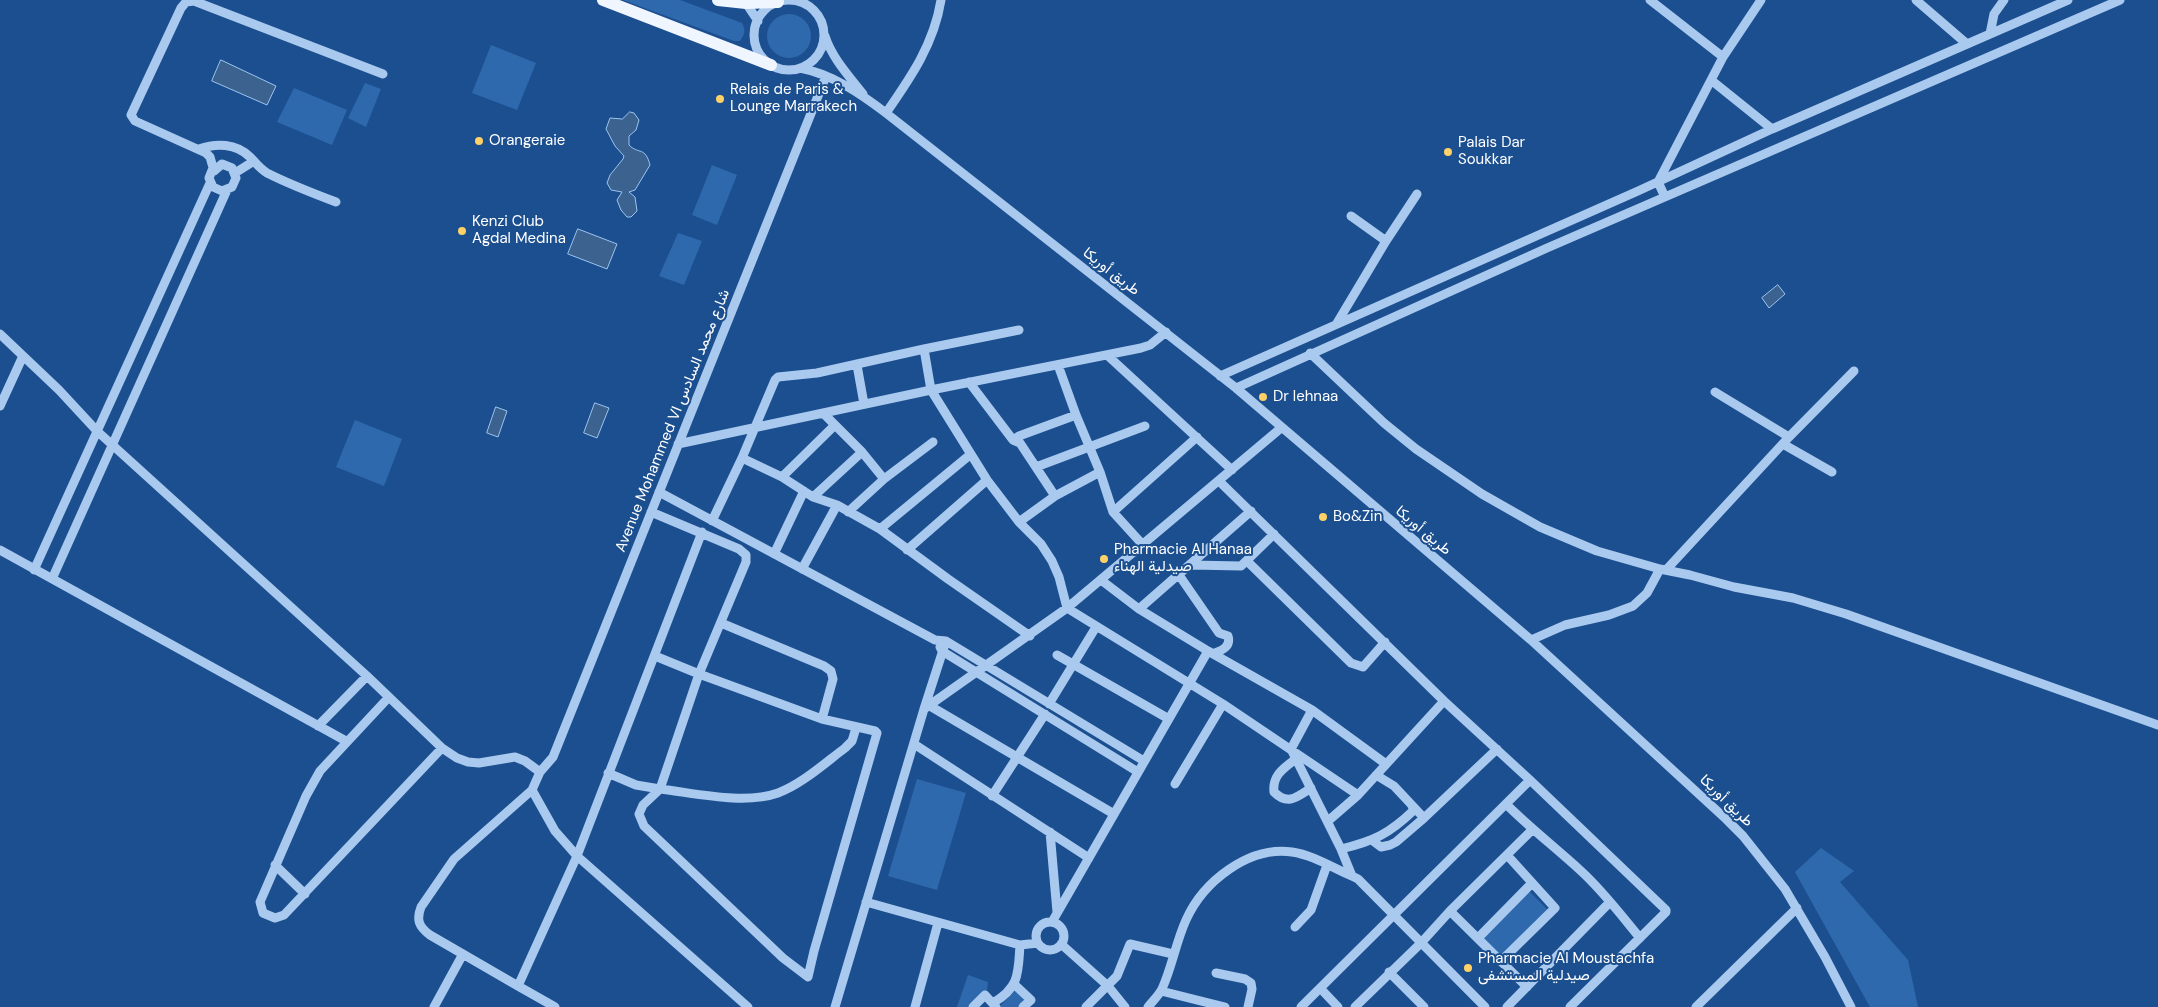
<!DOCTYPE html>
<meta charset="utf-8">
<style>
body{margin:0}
canvas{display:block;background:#1b4f8f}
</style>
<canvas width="2158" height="1007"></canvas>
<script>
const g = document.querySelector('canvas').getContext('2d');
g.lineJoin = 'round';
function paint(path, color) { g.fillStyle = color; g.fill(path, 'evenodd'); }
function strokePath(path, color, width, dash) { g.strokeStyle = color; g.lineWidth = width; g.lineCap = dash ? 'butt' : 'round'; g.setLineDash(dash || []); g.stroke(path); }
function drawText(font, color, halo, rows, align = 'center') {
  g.font = font + ' "DM Sans",Vazirmatn,sans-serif'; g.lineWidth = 4; g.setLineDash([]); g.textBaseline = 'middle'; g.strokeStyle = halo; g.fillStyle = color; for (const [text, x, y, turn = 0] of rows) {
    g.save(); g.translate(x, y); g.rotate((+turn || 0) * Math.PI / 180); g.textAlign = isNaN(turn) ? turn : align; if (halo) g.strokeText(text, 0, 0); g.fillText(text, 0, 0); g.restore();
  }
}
const green = new Path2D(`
 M 623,0 L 680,0 L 742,23 C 746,31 745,34 740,41 L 734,41 Z
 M767 36a22 22 0 1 1 44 0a22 22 0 1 1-44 0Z
 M 491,45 L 536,63 L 517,110 L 472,93 Z
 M 365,83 L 381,89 L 366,127 L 348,118 Z
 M 294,88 L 347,110 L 332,145 L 277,122 Z
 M 712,165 L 737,175 L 717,225 L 692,215 Z
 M 678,233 L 702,241 L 684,285 L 659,276 Z
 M 355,420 L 402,439 L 384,486 L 336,467 Z
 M 917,779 L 966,793 L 937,890 L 888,876 Z
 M 1821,848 L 1854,871 L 1840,882 L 1908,960 L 1918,1007 L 1870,1007 L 1795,872 Z
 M 1529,891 L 1549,911 L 1501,958 L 1481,938 Z
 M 968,975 L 988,982 L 987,990 L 972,1007 L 957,1007 Z
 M 1017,989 L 1029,1001 L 1023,1007 L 999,1007 Z`);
const water = new Path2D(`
 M 221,60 L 276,86 L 267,105 L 212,81 Z
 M 630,112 L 634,113 L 639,120 L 636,130 L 629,136 L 629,145 C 639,155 645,146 650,165 L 635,190 L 629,192 L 635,197 L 637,211 L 631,217 L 627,217 L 621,210 L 617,200 L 622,192 L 611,190 L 607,183 L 610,175 L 623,159 L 624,156 L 615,146 L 606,129 L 610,118 L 622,119 Z
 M 578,229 L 617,244 L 607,269 L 568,254 Z
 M 1778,285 L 1785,294 L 1769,308 L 1762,298 Z
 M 595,403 L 609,408 L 597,438 L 584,433 Z
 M 496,407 L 507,411 L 498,437 L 487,433 Z`);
const minor = new Path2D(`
 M 744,0 L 758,21
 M 1650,0 L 1723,57
 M 1916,0 L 1967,44
 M754 35a35 35 0 1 1 70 0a35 35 0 1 1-70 0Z
 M 1990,34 L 1994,14 L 2004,0
 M 825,36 C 832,58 849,76 863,94
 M 800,68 C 832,74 861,94 886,113 L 1236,388 L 1531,640 L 1726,819 L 1743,836 L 1785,889 L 1825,957 L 1851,1007
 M 1711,80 L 1772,129
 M 886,113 C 911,77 934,44 941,0
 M 199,149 C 216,143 236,143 250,157 C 256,163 259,168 267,173 C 289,184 312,193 336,202
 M 222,164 L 232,168 L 236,178 L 232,187 L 222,191 L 213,187 L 209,178 L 213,168 L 214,171 Z
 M 214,171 L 210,157 L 206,153 L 135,121 L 131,115 L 181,8 L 186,2 L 194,1 L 383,74
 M 235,173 L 254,161
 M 1665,197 L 1658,182 L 1723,57 L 1761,0
 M 1351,216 L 1386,241
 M 1337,323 L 1386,241 L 1417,194
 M 0,334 L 59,390 L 97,431 L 367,676 L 442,748 L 457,758 L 468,762 L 479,763 L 515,757 L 525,761 L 540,772
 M 924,349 L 931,390 L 987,480 L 1019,522 L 1041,544 L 1052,561 L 1059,577 L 1067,608 L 1223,704 L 1358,795
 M 1310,353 L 1384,423 L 1416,449 L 1482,494 L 1540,527 L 1597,551 L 1660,569 L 1690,575 L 1734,587 L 1793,598 L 1846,614 L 2158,725
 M 1107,355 L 1232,470
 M 857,365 L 864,404
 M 1058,365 L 1076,415 L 1100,472 L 1113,512 L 1143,545
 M 1220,376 L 1638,191 L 1772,129 L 2068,0
 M 969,382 L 1013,440 L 1020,443 L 1055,496
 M 1236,388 L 1547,248 L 2120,0
 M 1715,392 L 1789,437
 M 0,406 L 23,356
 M 823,413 L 862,452 L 884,479 L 848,512
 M 1013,440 L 1019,436 L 1076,415
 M 678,444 L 931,390 L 1141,348 L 1150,345 L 1166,332
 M 1783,444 L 1832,472
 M 742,458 L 782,477 L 813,497 L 837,505 L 880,529 L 948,579 L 1030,636
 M 1036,467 L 1145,426
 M 782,477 L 835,425
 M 884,479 L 933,442
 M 1219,481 L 1444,701 L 1530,780 L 1666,910 L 1666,912 L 1570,1007
 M 659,492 L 935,640 L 946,641 L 1144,761
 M 813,497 L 862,452
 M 1113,512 L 1197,437
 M 712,521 L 742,458 L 775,380 L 778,377 L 817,373 L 924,349 L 1019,330
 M 1019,522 L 1055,496 L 1100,472
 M 880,529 L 971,454
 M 702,532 L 577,856 L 748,1007
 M 0,550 L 346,741
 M 907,550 L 987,480
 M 774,554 L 804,491
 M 1247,561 L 1351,663 L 1363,667 L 1385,642
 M 1191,565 L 1241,566 L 1274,534
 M 802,569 L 837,505
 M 34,570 L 210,183
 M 1666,570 L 1789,437 L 1854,371
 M 1179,575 L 1219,633 L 1228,636 C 1231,646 1223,650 1215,653
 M 52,579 L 227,190
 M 1101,580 L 1139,609 L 1208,651 L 1312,710 L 1386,764
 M 1139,609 L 1251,511
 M 721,623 L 824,666 L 831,671 L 833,679 L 822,719
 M 1531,640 L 1565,625 L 1609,615 L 1633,606 L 1647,593 L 1660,569
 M 940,647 L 942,651 L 1138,772
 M 1057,655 L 1169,719
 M 655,656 L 699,674 L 822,719 L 875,731 L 877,733 L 814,951 L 808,977 L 783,958 L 644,826 L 639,814 L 643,805 L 660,789 C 695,793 744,805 778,793 C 802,784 825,763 845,748 L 852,741 L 856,728
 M 389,697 L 320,771 L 306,796 L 260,902 L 263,913 L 275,918 L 284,915 L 442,748
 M 1049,704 L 1096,627
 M 930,706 L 1114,814
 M 924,709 L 1067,608 L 1281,428
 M 1312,710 L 1291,749 L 1341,849 L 1352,876 L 1358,879 L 1485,1007
 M 318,726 L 367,676
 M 914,744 L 1089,858
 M 1297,758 C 1284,768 1272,775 1274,792 C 1288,806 1297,797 1311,788
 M 608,773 L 636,785 L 660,789 L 699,674 L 746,562 L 746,555 L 739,549 L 651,512
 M 1376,775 L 1394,786 L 1424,818 L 1497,749
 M 1175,784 L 1223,704
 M 992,796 L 1045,714
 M 1506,804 C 1530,828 1556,848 1581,871 C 1603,891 1621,915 1640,938
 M 1328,821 L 1358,795 L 1444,701
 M 1050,832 L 1057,912
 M 1373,841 L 1381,847 L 1390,845 L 1396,842 L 1424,818
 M 1341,849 C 1374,841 1389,834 1414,810 L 1412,806
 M 275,865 L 305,894
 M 866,902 L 1020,945 L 1038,943
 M 1450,911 L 1527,987
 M 1052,922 L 1208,651
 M1036 936a14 14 0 1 1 28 0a14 14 0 1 1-28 0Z
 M 1295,927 L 1311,910 L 1327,865
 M 1478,938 L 1532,883
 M 1061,944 L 1108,986 L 1125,1007
 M 1501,961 L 1555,908 L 1507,855
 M 1389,972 L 1424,1007
 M 1216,973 L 1245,979 L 1251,983 L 1252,989 L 1248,1007
 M 1015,985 L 1031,1000 L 1023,1007
 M 518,986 L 430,935 C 419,927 416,920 421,907 L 454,859 L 532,790
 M 1320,988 L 1338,1007
 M 1161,991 L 1225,1007
 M 993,1003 C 1020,987 1018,973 1020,945
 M 434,1007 L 463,954
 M 555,1007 L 518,986 L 577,856 L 555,831 L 532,790 L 540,772 L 553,757 L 826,76
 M 835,1007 L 924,709 L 946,641
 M 915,1007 L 938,923
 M 973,1007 L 985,995 L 996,1007
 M 1086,1007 L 1117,976 L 1130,944 L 1173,954
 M 1148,1007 C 1152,1002 1159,995 1162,989 C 1172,967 1176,942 1186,920 C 1203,882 1248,846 1292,852 C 1313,855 1333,868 1352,876
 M 1301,1007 L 1530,780
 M 1355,1007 L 1421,943 L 1450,911 L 1532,830
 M 1507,1007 L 1610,902
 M 1696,1007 L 1797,908`);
const major = new Path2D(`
 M 603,0 L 771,65
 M 718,0 L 746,3 L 778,2`);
const markers = [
 [720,99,5,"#ffd166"],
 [479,141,5,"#ffd166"],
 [1448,152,5,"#ffd166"],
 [462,231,5,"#ffd166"],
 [1263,397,5,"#ffd166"],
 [1323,517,5,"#ffd166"],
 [1104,559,5,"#ffd166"],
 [1468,968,5,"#ffd166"]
];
const poiNames = [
 ["Relais de Paris &",730,90],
 ["Lounge Marrakech",730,107],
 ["Orangeraie",489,141],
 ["Palais Dar",1458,143],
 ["Soukkar",1458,160],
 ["Kenzi Club",472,222],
 ["Agdal Medina",472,239],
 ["Dr lehnaa",1273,397],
 ["Bo&Zin",1333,517],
 ["Pharmacie Al Hanaa",1114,550],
 ["صيدلية الهناء",1114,567],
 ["Pharmacie Al Moustachfa",1478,959],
 ["صيدلية المستشفى",1478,976]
];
const streetNames = [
 ["طريق أوريكا",1111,272,38],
 ["Avenue Mohammed VI شارع محمد السادس",673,421,-68],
 ["طريق أوريكا",1423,531,40],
 ["طريق أوريكا",1726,801,44]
];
paint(green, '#2e69ad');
paint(water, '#3c6290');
strokePath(water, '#9cc4f0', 1);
strokePath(minor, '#a9c9ee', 9);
strokePath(major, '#f0f6ff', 12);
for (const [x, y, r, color] of markers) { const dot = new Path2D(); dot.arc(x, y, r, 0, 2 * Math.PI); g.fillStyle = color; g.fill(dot); strokePath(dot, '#1b4f8f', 2); }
drawText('15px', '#fff', '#1b4f8f', poiNames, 'left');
drawText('15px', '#fff', '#1b4f8f', streetNames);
</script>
